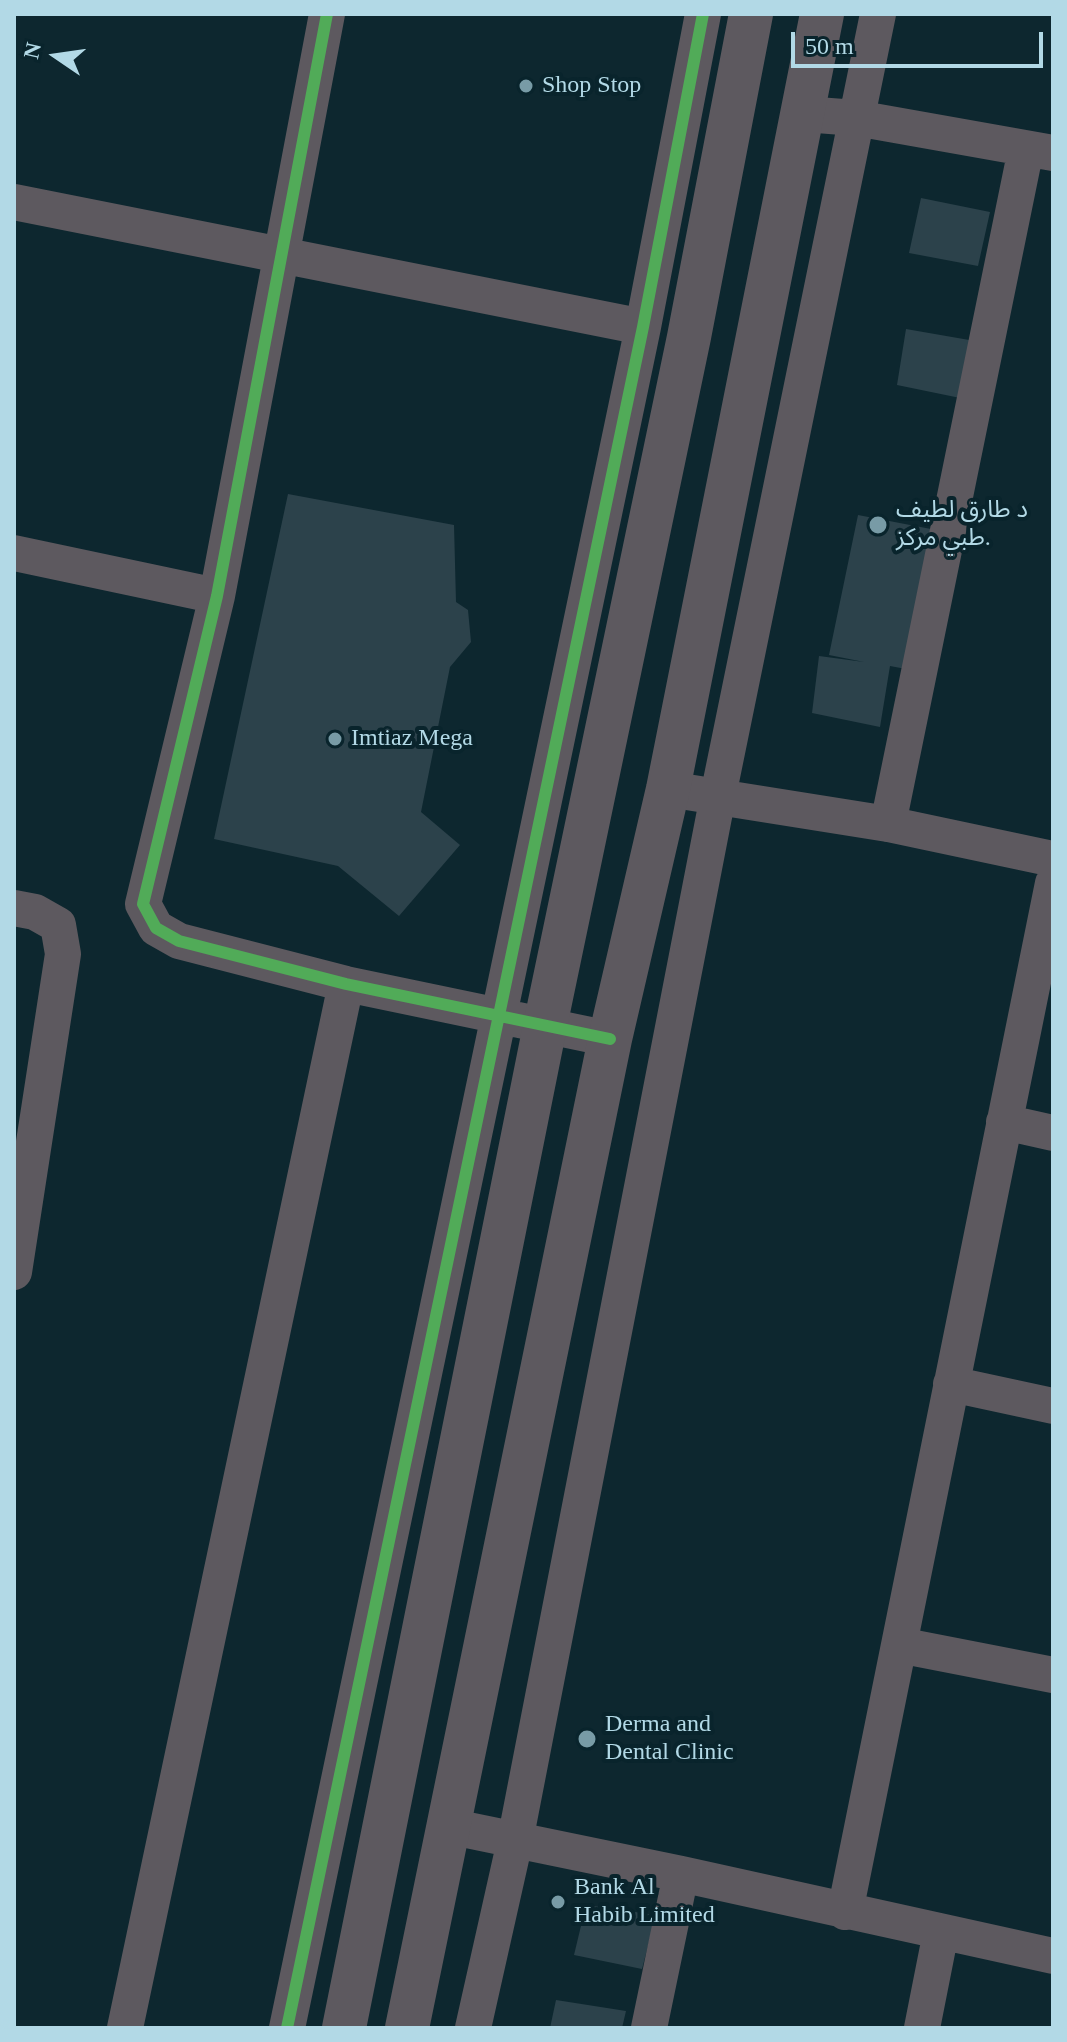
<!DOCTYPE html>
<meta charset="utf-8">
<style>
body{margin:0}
#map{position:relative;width:1067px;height:2042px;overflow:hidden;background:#0d272f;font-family:"Times New Roman",serif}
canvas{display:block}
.frame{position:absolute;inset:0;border:16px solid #b2d9e6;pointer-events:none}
.north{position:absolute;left:16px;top:16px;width:80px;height:80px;-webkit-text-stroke:6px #09242c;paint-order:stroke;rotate:283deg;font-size:22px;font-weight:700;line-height:32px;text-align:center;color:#b2d9e6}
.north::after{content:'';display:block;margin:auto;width:28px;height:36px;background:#b2d9e6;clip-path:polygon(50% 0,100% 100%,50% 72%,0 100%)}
.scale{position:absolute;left:791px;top:32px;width:252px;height:36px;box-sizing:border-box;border:4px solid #b2d9e6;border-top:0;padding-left:10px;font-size:24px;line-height:28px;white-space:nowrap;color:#b2d9e6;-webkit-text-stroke:6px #09242c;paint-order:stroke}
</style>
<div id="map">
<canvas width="1067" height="2042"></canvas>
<div class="frame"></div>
<div class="north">N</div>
<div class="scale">50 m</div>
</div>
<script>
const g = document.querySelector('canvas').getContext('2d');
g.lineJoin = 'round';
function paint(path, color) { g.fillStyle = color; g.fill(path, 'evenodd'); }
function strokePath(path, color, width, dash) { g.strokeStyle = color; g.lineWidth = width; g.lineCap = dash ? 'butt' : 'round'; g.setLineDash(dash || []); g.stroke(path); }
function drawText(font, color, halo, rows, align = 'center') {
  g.font = font + ' "Times New Roman","Noto Sans Arabic",serif'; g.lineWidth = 8; g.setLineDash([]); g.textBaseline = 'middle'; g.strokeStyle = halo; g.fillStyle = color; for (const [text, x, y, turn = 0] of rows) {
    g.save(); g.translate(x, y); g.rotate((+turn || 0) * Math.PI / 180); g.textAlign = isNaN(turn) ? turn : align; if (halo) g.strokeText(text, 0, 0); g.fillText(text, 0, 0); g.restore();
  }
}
const building = new Path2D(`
 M 921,198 L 990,212 L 978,266 L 909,253 Z
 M 906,329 L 975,341 L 965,399 L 897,385 Z
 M 288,494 L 454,525 L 456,602 L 468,610 L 471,642 L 450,667 L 421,812 L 460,845 L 399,916 L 338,866 L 214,839 Z
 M 858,515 L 931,529 L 906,669 L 890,666 L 880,727 L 812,713 L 819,656 L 864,662 L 829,655 Z
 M 586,1905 L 656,1915 L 642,1969 L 574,1955 Z
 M 556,2000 L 626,2011 L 622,2028 L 550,2028 Z`);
const minor = new Path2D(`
 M 327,14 L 217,596 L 143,904 L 156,928 L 179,941 L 346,984 L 610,1039
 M 804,114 L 856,118 L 1053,153
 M 14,202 L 643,327
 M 14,553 L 217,596
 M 668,789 L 888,824 L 1053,859
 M 888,824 L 1026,149
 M 14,908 L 35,912 L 58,925 L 63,954 L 14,1272
 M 1004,1122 L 1053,1133
 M 951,1384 L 1053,1406
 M 899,1645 L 1053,1675
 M 448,1826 L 681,1874 L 1053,1956
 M 845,1912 L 1053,883
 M 125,2028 L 346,984
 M 287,2028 L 643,327 L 703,14
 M 473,2028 L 515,1841 L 718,796 L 878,14
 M 649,2028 L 681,1874
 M 922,2028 L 941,1932`);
const tertiary = new Path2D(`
 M 344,2028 L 545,1026 L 689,337 L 751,14
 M 407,2028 L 610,1039 L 668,789 L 822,14`);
const cycleway = new Path2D(`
 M 327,14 L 217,596 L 143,904 L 156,928 L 179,941 L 346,984 L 610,1039
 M 287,2028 L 643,327 L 703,14`);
const markers = [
 [526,86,8,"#789ba6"],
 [878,525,10,"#789ba6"],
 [335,739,8,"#789ba6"],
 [587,1739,10,"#789ba6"],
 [558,1902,8,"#789ba6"]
];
const poiNames = [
 ["Shop Stop",542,86],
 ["د طارق لطیف",896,511],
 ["طبي مرکز.",896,539],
 ["Imtiaz Mega",351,739],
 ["Derma and",605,1725],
 ["Dental Clinic",605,1753],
 ["Bank Al",574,1888],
 ["Habib Limited",574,1916]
];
paint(building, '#2c424b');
strokePath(minor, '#5d595f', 36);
strokePath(tertiary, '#5d595f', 44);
strokePath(cycleway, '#51ab58', 12);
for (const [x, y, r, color] of markers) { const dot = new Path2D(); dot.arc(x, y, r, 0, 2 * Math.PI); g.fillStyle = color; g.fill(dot); strokePath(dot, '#09242c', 3); }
drawText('24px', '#b2d9e6', '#09242c', poiNames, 'left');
</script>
